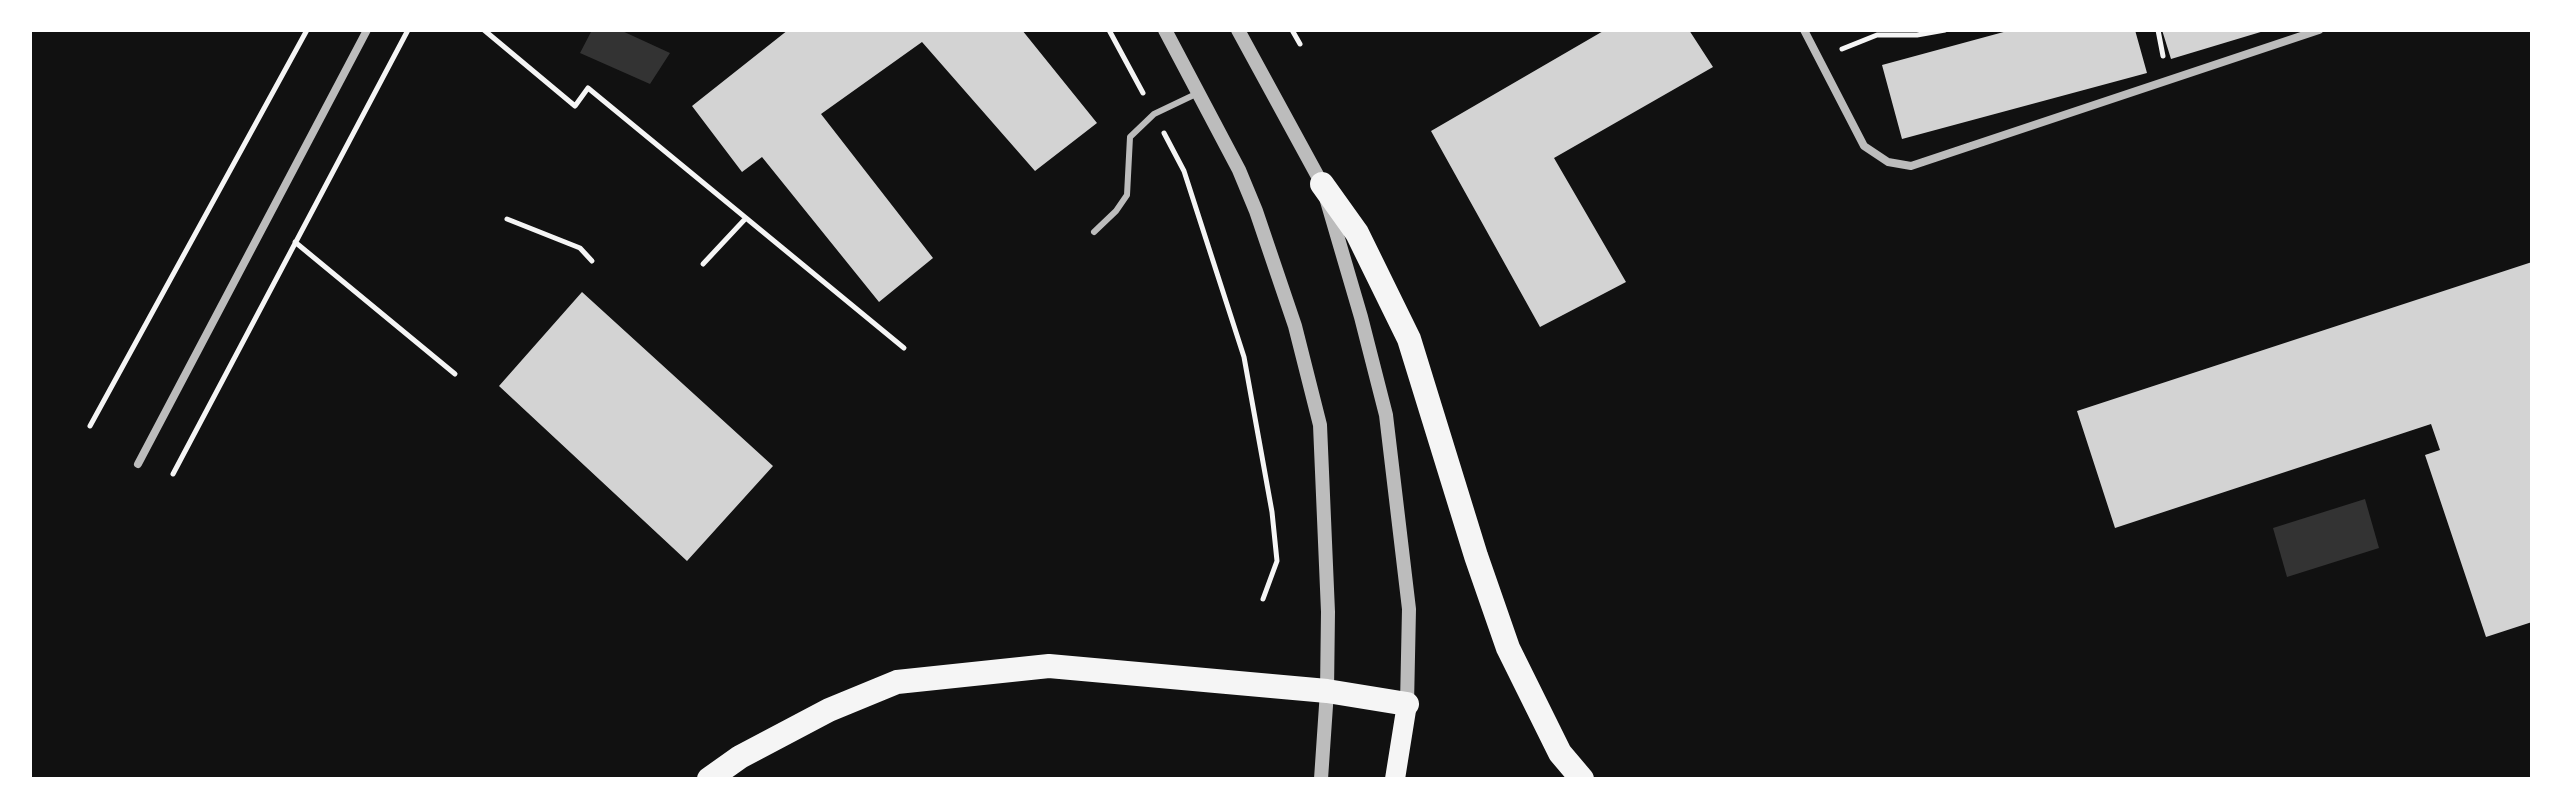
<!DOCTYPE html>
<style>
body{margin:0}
#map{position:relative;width:2562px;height:809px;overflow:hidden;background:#111;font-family:Georgia,serif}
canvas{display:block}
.frame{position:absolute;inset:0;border:32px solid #fff;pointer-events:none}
</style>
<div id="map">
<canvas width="2562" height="809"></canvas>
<div class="frame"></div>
</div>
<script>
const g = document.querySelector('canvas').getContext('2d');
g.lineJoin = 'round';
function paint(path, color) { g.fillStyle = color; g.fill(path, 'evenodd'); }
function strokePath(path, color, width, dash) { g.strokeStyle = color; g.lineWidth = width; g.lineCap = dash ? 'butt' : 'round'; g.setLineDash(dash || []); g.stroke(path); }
const water = new Path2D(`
 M 592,30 L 620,30 L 670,53 L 650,84 L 580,53 Z
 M 2365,499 L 2379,548 L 2287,577 L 2273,528 Z`);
const building = new Path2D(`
 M 788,30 L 1022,30 L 1097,123 L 1035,171 L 922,42 L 821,114 L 933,258 L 879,302 L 762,157 L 742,172 L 692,106 Z
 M 1605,30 L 1689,30 L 1713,67 L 1554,158 L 1626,282 L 1540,327 L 1431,131 Z
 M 2011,30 L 2135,30 L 2147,73 L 1902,139 L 1882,65 Z
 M 2162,30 L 2264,30 L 2264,31 L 2171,59 Z
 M 2532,262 L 2532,622 L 2486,637 L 2425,455 L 2440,450 L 2431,424 L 2115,528 L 2077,411 Z
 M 582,292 L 773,466 L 687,561 L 499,386 Z`);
const path = new Path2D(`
 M 484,30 L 575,106 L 588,88 L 904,348
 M 1109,30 L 1143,93
 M 1292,30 L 1300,44
 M 2158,30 L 2163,56
 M 1842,49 L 1877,35 L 1917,35 L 1945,30
 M 1164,133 L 1184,171 L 1244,357 L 1272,512 L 1277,561 L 1263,599
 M 507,219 L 580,248 L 592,261
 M 295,242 L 455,374
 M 703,264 L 746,218
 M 90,426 L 307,30
 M 173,474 L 408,30`);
const service = new Path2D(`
 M 1094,232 L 1116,211 L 1127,195 L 1130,137 L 1154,114 L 1198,93`);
const minor = new Path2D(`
 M 1804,30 L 1864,146 L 1888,162 L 1911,166 L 2319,30
 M 138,464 L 367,30`);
const tertiary = new Path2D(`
 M 1165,30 L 1239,170 L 1256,211 L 1295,326 L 1320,425 L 1328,612 L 1327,691 L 1321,779
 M 1238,30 L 1322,184 L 1361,317 L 1386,415 L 1409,609 L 1407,704`);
const primary = new Path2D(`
 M 1395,779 L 1407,704`);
const motorway = new Path2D(`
 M 1322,184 L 1357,233 L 1409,339 L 1476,556 L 1508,648 L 1560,753 L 1582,779
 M 709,779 L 740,757 L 829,710 L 897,682 L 1049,666 L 1327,691 L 1407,704`);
paint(water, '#333');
paint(building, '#d3d3d3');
strokePath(path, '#f5f5f5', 5);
strokePath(service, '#bcbcbc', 6);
strokePath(minor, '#bcbcbc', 8);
strokePath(tertiary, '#bcbcbc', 14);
strokePath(primary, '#f5f5f5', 20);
strokePath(motorway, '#f5f5f5', 24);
</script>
